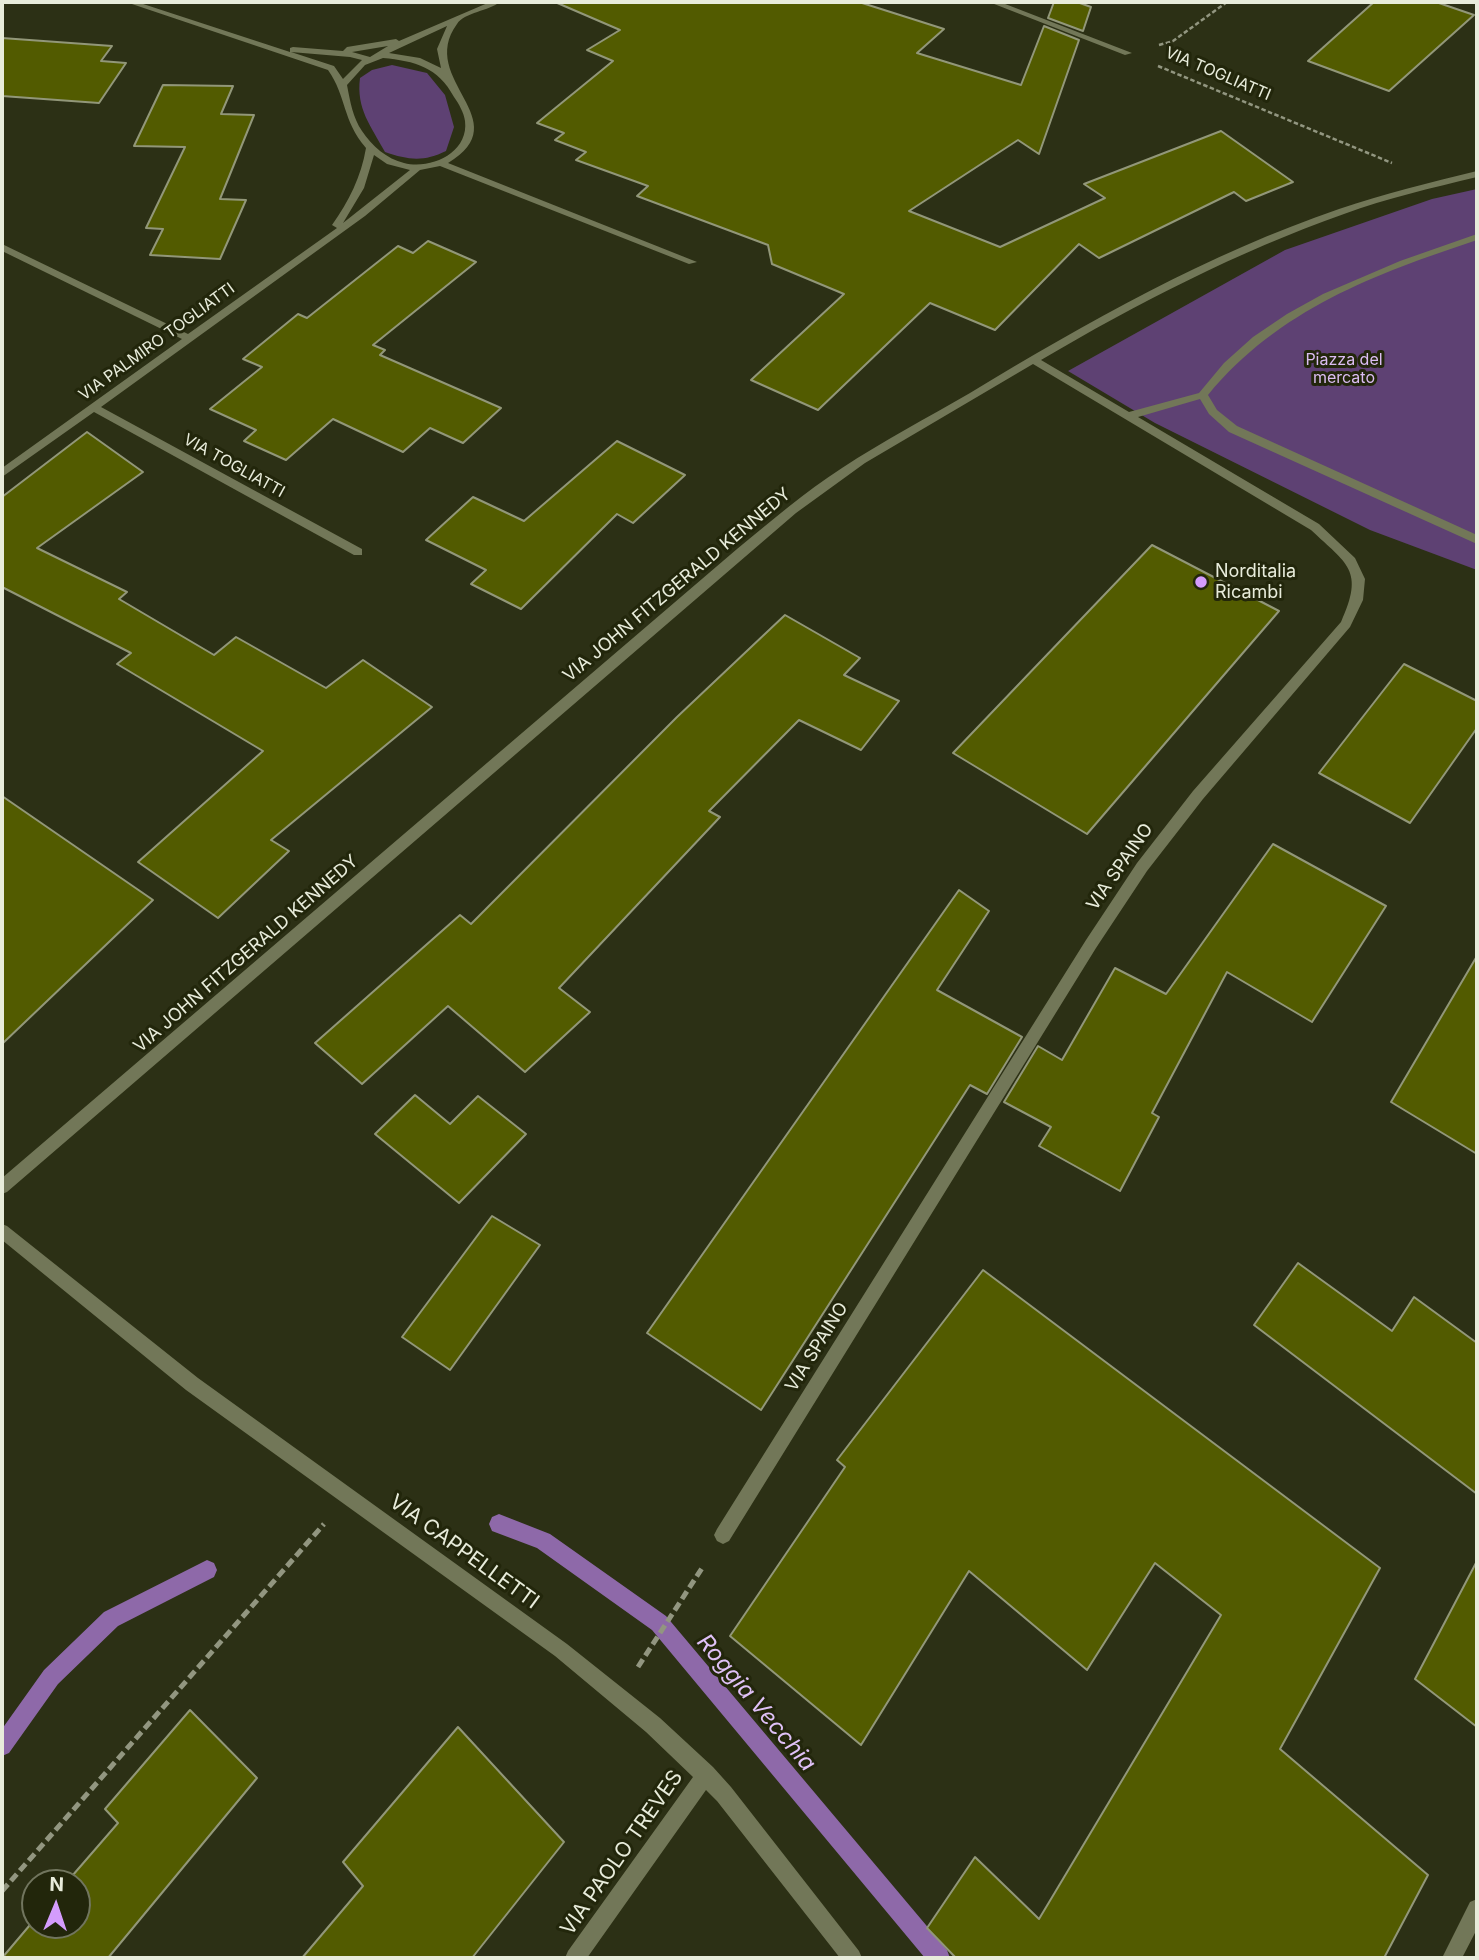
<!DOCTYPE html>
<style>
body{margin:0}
#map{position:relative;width:1479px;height:1960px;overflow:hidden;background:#2c3015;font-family:Inter,sans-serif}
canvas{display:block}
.frame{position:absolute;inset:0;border:4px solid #e8ecdb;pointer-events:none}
.north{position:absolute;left:21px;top:1869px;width:70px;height:70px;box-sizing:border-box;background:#22260b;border:2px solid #71755e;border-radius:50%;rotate:2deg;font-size:19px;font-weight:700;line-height:28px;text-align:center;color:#e8ecdb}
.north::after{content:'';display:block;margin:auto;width:24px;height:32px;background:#d49cfc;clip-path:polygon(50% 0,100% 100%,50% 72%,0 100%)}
</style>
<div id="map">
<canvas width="1479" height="1960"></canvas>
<div class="frame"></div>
<div class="north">N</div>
</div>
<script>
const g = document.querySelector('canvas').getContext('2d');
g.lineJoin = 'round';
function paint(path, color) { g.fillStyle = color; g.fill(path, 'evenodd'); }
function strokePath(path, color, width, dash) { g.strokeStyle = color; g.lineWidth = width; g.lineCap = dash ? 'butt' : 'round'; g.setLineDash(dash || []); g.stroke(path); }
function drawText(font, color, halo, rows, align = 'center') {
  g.font = font + ' Inter,sans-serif'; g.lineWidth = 6; g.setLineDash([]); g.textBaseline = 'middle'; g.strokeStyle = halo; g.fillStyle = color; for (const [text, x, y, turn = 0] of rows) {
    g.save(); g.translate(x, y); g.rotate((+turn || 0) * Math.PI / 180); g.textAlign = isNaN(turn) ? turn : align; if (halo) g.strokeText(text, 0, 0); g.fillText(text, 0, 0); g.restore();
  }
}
const green = new Path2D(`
 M 392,65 L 427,73 L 445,95 L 454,127 L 446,151 C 424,162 408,160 385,152 C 371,126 356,109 360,78 L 372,70 Z
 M 1477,189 L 1477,570 L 1370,530 L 1155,423 L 1068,371 L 1285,250 L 1432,199 Z`);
const stream = new Path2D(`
 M 499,1514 L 550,1534 L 666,1616 L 947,1950 L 950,1958 L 925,1958 L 652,1630 L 537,1548 L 492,1531 L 489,1524 L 492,1517 Z
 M 207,1560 L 214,1563 L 217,1570 L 214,1577 L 118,1626 L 58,1684 L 9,1753 L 2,1756 L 2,1729 L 44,1670 L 104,1612 Z`);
const building = new Path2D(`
 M 555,2 L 859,2 L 944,29 L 917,53 L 1021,85 L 1044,26 L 1079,40 L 1039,154 L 1018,140 L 909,211 L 1000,247 L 1105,198 L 1084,184 L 1221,131 L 1293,182 L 1246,201 L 1234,192 L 1099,258 L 1079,244 L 995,330 L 930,303 L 818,410 L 751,380 L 844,294 L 772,264 L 768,245 L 637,196 L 648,186 L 576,160 L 586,152 L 555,140 L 564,133 L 537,123 L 613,61 L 587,50 L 620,30 Z
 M 1054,2 L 1077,2 L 1091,7 L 1083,31 L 1048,18 Z
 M 1374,2 L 1436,2 L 1474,15 L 1389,91 L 1308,61 Z
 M 2,38 L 112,46 L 101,61 L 126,63 L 99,103 L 2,96 Z
 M 163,85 L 233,86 L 221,114 L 254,115 L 220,199 L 246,200 L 220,259 L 150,255 L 163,229 L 146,228 L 185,147 L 134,146 Z
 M 428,241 L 476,262 L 373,345 L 385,350 L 380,355 L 501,408 L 463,443 L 430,428 L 403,452 L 333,419 L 286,460 L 244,441 L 256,430 L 210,409 L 262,367 L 243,359 L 298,314 L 307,318 L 398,246 L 413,253 Z
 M 87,432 L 143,472 L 37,548 L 127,592 L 119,599 L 214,655 L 236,637 L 326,688 L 363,660 L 432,707 L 271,840 L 289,851 L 218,918 L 138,862 L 263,751 L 117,664 L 131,653 L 2,587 L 2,497 Z
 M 617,441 L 685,475 L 633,523 L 617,514 L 521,609 L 471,584 L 486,570 L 426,540 L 473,497 L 524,521 Z
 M 1152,545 L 1279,611 L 1087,834 L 953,753 Z
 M 785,615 L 860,658 L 844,675 L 899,701 L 861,750 L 799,720 L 709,811 L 720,817 L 559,988 L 590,1012 L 525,1072 L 448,1006 L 362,1084 L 315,1043 L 460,915 L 471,924 L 677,717 Z
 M 1404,664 L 1477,701 L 1477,728 L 1410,823 L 1319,773 Z
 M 2,796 L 153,900 L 2,1044 Z
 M 1273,844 L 1386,906 L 1312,1022 L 1227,972 L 1152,1113 L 1159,1117 L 1120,1191 L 1039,1146 L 1051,1127 L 1004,1102 L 1038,1046 L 1062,1060 L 1115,968 L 1166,994 Z
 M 959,890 L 989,911 L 937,990 L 1022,1037 L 987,1094 L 970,1085 L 761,1410 L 647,1333 Z
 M 1477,956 L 1477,1154 L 1391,1102 Z
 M 415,1095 L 450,1124 L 478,1096 L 526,1134 L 459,1203 L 375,1134 Z
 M 492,1216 L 540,1245 L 450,1370 L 402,1337 Z
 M 1298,1263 L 1392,1331 L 1414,1297 L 1477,1343 L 1477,1494 L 1254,1325 Z
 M 983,1270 L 1380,1568 L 1280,1749 L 1428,1875 L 1384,1958 L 956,1958 L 927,1928 L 975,1857 L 1039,1919 L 1221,1615 L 1155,1563 L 1087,1670 L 969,1571 L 861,1745 L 730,1636 L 845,1467 L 837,1460 Z
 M 1477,1561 L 1477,1727 L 1415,1679 Z
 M 190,1710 L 257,1778 L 108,1958 L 2,1958 L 35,1919 L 35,1925 L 77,1925 L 77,1883 L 66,1883 L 118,1823 L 105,1809 Z
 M 458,1727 L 564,1842 L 472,1958 L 302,1958 L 363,1886 L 343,1862 Z`);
const pathFar1 = new Path2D(`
 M 1159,45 L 1173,41 L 1227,2
 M 1158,66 L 1392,163`);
const path = new Path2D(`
 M 638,1667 L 704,1565
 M 2,1891 L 324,1524`);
const street = new Path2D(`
 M 126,2 L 137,2 L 290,52 L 290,48 L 293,47 L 343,51 L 347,47 L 396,39 L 399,41 L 490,2 L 500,2 C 489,11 465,12 457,24 C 416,80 520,120 448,163 L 697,262 L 689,264 L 440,166 L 420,170 L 365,216 L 101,407 L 362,549 L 362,555 L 354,555 L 94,412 L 2,477 L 2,468 L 182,339 L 2,251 L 2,244 L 188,334 L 337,228 L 332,225 C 349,201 361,177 366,148 C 342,120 347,97 328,70 ZM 447,26 L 437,49 L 441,68 L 420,58 L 389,53 ZM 388,46 L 370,57 L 352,52 ZM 291,52 L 350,57 L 362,60 L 343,79 L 334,66 ZM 383,58 C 415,61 438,67 454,97 C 459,104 464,113 465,121 C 469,153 430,170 404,163 C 387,159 372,146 362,131 C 353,118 350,101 347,85 L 365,65 ZM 374,155 L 387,164 L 410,170 L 343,223 L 364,188 Z
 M 989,2 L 1000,2 L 1132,53 L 1125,55 Z
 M 1477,171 L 1477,177 C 1432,188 1387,198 1344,214 C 1237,252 1138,303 1041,360 L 1129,412 L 1199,393 L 1224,363 L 1253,337 L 1287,314 L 1323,294 L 1400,261 L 1477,234 L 1477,240 C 1375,274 1279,309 1208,395 L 1217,410 L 1237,426 L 1477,535 L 1477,544 L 1229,432 L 1209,414 L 1200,399 L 1138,417 L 1319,524 L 1355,558 L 1365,579 L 1363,600 L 1350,627 L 1203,799 L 1147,871 L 1096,948 L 729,1541 L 723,1544 L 717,1541 L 714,1535 L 717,1529 L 1086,940 L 1137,863 L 1193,791 L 1341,622 C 1365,570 1347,564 1311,530 L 1033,364 L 865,463 L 796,513 L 7,1192 L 2,1194 L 2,1178 L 737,549 C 771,521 805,492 842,468 C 883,441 927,418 970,393 C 1087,322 1208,254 1339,209 C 1384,194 1431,182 1477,171 Z
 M 2,1224 L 7,1226 L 198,1378 L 567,1644 L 660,1718 L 713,1767 L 731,1787 L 859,1951 L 862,1958 L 840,1958 L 717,1801 L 706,1790 L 587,1958 L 565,1958 L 568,1951 L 693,1777 L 646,1732 L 555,1656 L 186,1390 L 2,1240 Z
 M 1477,1899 L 1477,1929 L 1462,1958 L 1442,1958 L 1470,1902 Z`);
const markers = [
 [1201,582,7,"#d49cfc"]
];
const farStreetnames = [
 ["VIA TOGLIATTI",1218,74,23],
 ["VIA PALMIRO TOGLIATTI",157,342,-36],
 ["VIA TOGLIATTI",234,466,29]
];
const farParknames = [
 ["Piazza del",1344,360],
 ["mercato",1344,378]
];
const poiNames = [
 ["Norditalia",1215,572],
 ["Ricambi",1215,593]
];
const streetNames = [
 ["VIA JOHN FITZGERALD KENNEDY",677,585,-40],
 ["VIA SPAINO",1120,867,-55],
 ["VIA JOHN FITZGERALD KENNEDY",246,954,-41],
 ["VIA SPAINO",817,1347,-58]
];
const nearStreetnames = [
 ["VIA CAPPELLETTI",464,1552,36],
 ["VIA PAOLO TREVES",622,1853,-55]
];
const nearWaternames = [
 ["Roggia Vecchia",756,1703,50]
];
paint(green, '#5e4173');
paint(stream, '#8e69a9');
paint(building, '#525b00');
strokePath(building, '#929779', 2);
strokePath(pathFar1, '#929680', 2.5, [4.5, 2.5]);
strokePath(path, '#929680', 5, [9, 4.5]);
paint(street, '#727758');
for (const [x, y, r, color] of markers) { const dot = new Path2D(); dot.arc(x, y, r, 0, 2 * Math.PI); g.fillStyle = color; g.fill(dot); strokePath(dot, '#22260b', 2.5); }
drawText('16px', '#e8ecdb', '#22260b', farStreetnames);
drawText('16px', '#dbbdf2', '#22260b', farParknames);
drawText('18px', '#e8ecdb', '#22260b', poiNames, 'left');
drawText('18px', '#e8ecdb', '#22260b', streetNames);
drawText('21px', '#e8ecdb', '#22260b', nearStreetnames);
drawText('italic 23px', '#dfc1f7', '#22260b', nearWaternames);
</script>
